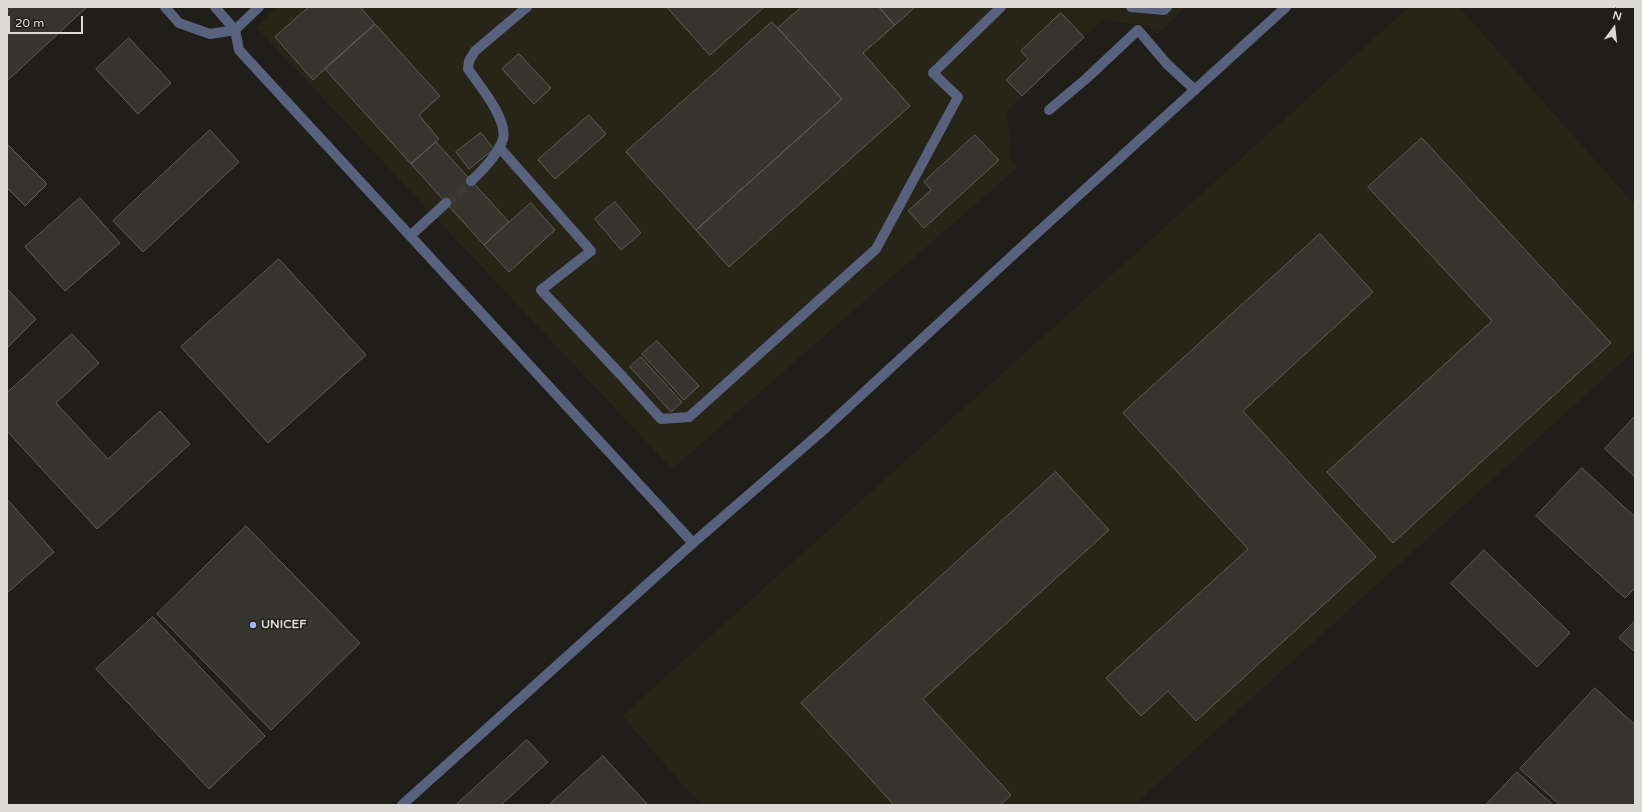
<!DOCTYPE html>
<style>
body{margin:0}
#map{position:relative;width:1642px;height:812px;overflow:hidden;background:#1f1e18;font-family:"Varela Round",sans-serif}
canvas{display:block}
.frame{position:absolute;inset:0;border:8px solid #dbdad5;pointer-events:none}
.north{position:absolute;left:1594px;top:8px;width:40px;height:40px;-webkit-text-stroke:3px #1f1e18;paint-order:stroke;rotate:15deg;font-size:11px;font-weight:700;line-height:16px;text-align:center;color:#dbdad5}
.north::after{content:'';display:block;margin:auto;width:14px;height:18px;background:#dbdad5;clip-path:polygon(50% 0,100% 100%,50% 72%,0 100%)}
.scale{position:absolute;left:8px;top:16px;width:75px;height:18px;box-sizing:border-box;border:2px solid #dbdad5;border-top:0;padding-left:5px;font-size:12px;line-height:14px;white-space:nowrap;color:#dbdad5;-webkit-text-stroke:3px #1f1e18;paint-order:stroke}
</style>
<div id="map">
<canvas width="1642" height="812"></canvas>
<div class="frame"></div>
<div class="north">N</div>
<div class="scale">20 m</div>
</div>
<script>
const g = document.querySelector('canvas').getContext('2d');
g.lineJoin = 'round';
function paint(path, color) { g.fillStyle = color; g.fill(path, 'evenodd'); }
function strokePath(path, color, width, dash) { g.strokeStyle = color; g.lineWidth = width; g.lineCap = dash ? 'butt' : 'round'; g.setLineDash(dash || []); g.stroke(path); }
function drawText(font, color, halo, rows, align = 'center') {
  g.font = font + ' "Varela Round",sans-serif'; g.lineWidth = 3; g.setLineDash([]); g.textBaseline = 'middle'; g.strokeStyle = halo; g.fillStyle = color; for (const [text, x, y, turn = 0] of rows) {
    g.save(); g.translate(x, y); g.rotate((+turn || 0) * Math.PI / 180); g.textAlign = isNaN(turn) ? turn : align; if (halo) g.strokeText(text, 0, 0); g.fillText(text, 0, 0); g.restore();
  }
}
const built = new Path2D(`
 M 278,7 L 1186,7 L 1157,34 L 1149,26 L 1102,20 L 1007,111 L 1012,160 L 1018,167 L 672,469 L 256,27 Z
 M 1409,7 L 1459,7 L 1635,205 L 1635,350 L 1134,805 L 701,805 L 622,716 Z`);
const building = new Path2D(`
 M 12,7 L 87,7 L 7,81 L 7,12 Z
 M 309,7 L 360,7 L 375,24 L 313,80 L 275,37 Z
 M 667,7 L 764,7 L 710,55 Z
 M 802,7 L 879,7 L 895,25 L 863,53 L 910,106 L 729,267 L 696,230 L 842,99 L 778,28 Z
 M 879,7 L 915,7 L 895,25 Z
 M 1061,13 L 1084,37 L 1022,96 L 1006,80 L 1028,59 L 1021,51 Z
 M 772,22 L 842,99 L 696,230 L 626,152 Z
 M 375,24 L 440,96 L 419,115 L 439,139 L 411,164 L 325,69 Z
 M 129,38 L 171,83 L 138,114 L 96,69 Z
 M 519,54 L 551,88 L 534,104 L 502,69 Z
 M 589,115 L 606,134 L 555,179 L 538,160 Z
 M 210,130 L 239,162 L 143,252 L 113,221 Z
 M 481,133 L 494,149 L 469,169 L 456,152 Z
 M 975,135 L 999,160 L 924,228 L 908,211 L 931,190 L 924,182 Z
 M 1422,138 L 1611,343 L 1393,543 L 1327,472 L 1492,321 L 1368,187 Z
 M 436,142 L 509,222 L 484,245 L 411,164 Z
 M 7,144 L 47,184 L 25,206 L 7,188 Z
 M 80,198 L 120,243 L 65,291 L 25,247 Z
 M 615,202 L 641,233 L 621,250 L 595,219 Z
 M 531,203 L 555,230 L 509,272 L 484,245 Z
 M 1320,234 L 1373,292 L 1243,411 L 1376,557 L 1196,721 L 1168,691 L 1141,716 L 1106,678 L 1248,549 L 1123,413 Z
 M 279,259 L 366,355 L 268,443 L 181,347 Z
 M 7,289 L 36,319 L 7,348 Z
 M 72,334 L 99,363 L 56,403 L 108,459 L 160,411 L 190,444 L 97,529 L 7,431 L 7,393 Z
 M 657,341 L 699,386 L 684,400 L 642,354 Z
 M 641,357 L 682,402 L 671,412 L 630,367 Z
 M 1635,416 L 1635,477 L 1605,449 Z
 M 1582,468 L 1635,517 L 1635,588 L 1625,598 L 1536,516 Z
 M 1056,472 L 1109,530 L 923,699 L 1011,795 L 1000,805 L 894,805 L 801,703 Z
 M 7,499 L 54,552 L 7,593 Z
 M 246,526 L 360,643 L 271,730 L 157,614 Z
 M 1484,550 L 1570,633 L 1537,667 L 1451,584 Z
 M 153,617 L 265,736 L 209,789 L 96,669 Z
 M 1635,621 L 1635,652 L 1619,638 Z
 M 1595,688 L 1635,725 L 1635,805 L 1560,805 L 1520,769 Z
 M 527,740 L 548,762 L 501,805 L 456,805 Z
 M 603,756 L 648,805 L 549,805 Z
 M 1517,772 L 1553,805 L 1486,805 Z`);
const minorTunnel = new Path2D(`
 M 446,203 L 471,181`);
const minor = new Path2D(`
 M 165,7 L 179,23 L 210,34 L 235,30 L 259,7
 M 215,7 L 235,30 L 239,50 L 693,543
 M 1131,7 L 1164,10 L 1167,7
 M 1049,110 L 1087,78 L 1138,30 L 1167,64 L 1195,90
 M 499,147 L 591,251 L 541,290 L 622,376 L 661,419 L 689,417 L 876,249 L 958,97 L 933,73 L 1001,7
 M 471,181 C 483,170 498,155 503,139 C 508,119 479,85 468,69 L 469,61 L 475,51 L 527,7
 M 410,236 L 446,203
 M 402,805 L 693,543 L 820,433 L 1026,243 L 1286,7`);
const markers = [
 [253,625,4,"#9cb4fd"]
];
const poiNames = [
 ["UNICEF",261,625]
];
paint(built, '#272518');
paint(building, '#36352e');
strokePath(building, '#5f5d56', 1);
strokePath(minorTunnel, '#3b3a34', 10, [10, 5]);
strokePath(minor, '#58617d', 10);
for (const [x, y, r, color] of markers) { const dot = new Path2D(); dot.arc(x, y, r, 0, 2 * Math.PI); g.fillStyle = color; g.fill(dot); strokePath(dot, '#1f1e18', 1.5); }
drawText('bold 12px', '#dbdad5', '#1f1e18', poiNames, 'left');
</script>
